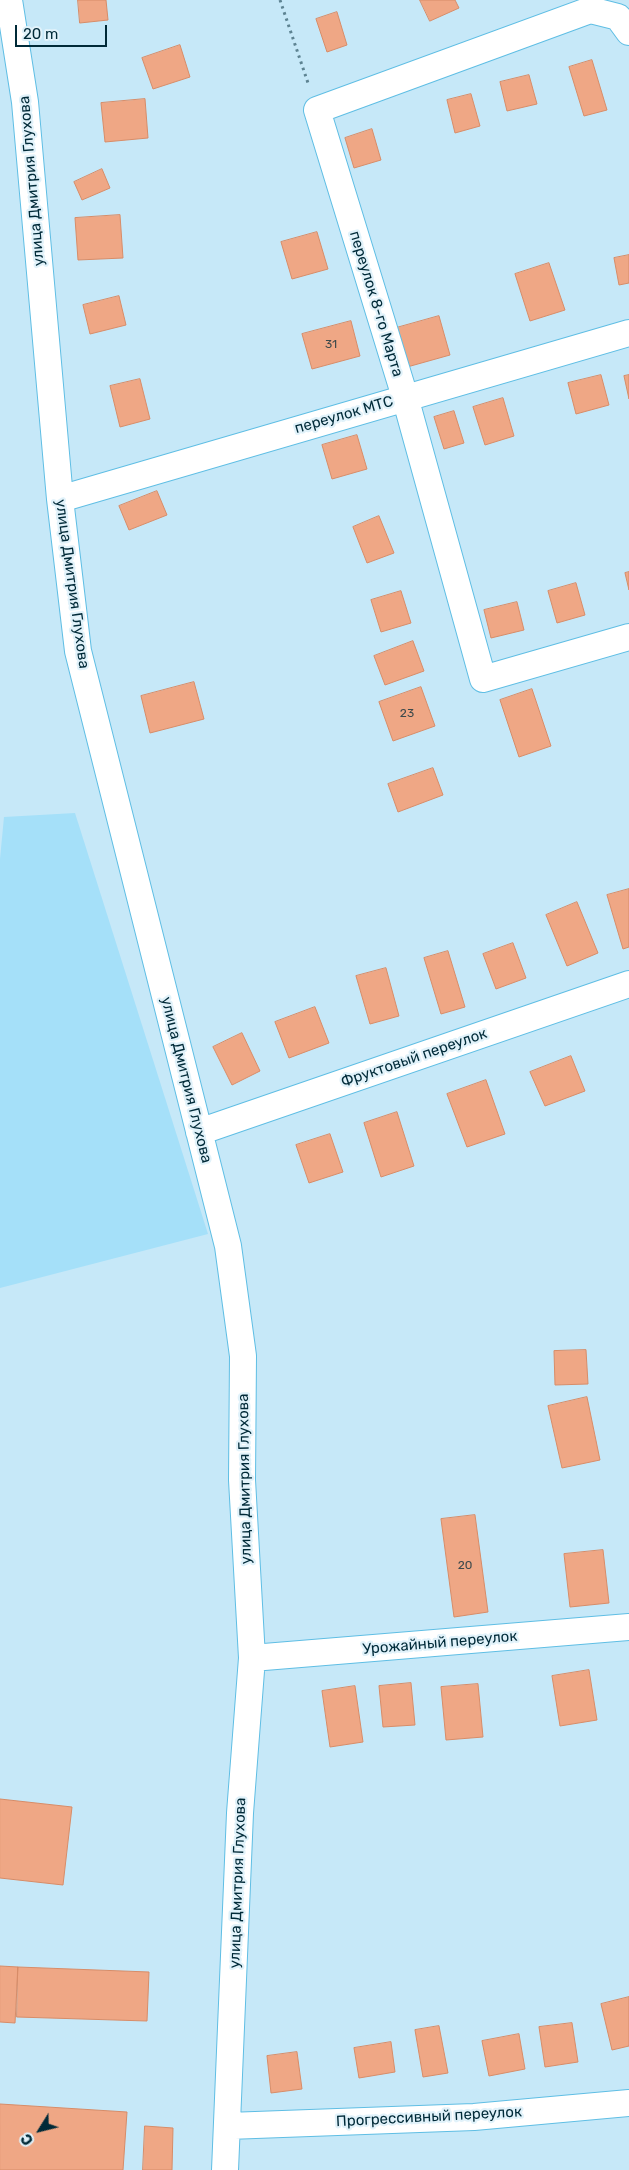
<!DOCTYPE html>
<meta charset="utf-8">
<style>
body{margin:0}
#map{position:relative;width:629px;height:2170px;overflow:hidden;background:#c6e8f8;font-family:Rubik,sans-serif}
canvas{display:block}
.north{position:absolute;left:15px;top:2105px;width:50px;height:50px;-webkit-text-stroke:4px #e1f2fa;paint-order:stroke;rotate:234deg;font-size:14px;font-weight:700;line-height:20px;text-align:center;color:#002a38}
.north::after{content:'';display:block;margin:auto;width:18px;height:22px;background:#002a38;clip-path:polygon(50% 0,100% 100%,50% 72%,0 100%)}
.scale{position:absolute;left:15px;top:25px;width:92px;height:22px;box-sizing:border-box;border:2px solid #002a38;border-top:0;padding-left:6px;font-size:15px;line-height:18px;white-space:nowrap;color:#002a38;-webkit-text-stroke:4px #e1f2fa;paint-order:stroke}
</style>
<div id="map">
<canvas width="629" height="2170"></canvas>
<div class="north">С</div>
<div class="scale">20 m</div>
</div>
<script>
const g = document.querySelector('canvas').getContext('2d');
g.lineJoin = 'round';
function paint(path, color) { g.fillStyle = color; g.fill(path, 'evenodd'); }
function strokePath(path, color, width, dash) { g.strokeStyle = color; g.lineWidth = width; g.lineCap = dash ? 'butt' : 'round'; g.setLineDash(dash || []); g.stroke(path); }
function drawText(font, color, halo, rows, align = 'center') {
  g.font = font + ' Rubik,sans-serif'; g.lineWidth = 4.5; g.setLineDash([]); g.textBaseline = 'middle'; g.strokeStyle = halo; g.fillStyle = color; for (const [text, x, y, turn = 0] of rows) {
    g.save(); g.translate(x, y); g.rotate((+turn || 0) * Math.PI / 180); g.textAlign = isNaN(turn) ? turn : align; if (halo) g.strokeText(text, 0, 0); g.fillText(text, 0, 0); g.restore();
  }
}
const built = new Path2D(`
 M 75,813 L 208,1234 L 0,1288 L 0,859 L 4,817 Z`);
const building = new Path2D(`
 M 78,0 L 106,0 L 108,20 L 80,23 Z
 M 420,0 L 455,0 L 459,8 L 430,21 Z
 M 337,12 L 347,45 L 327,52 L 316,19 Z
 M 180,45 L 190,77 L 153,89 L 142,58 Z
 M 592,60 L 607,110 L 584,116 L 569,67 Z
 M 529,75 L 537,104 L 507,111 L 500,82 Z
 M 471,94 L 480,126 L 455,133 L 447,100 Z
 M 145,99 L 148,138 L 105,142 L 101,103 Z
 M 372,129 L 381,160 L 354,168 L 345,138 Z
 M 102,169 L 110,188 L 82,200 L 74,182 Z
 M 120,215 L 123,258 L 78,260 L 75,218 Z
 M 317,232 L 328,269 L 292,279 L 281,242 Z
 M 629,255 L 629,283 L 619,285 L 614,258 Z
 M 549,263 L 565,310 L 530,321 L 515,274 Z
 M 119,296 L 126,325 L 90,334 L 83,305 Z
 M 439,316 L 450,355 L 400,369 L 389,330 Z
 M 351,321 L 360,356 L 312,369 L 302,334 Z
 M 601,375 L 609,405 L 576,414 L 568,383 Z
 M 629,375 L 629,399 L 624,376 Z
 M 140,379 L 150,419 L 120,427 L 110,386 Z
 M 503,398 L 514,436 L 485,445 L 473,407 Z
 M 454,411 L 464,443 L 444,449 L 434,417 Z
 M 357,435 L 367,469 L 332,479 L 322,445 Z
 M 157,491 L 167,515 L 129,530 L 119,506 Z
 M 379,516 L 394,553 L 367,563 L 353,527 Z
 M 629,572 L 629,590 L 625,573 Z
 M 576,583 L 585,615 L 557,623 L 548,591 Z
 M 401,591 L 411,623 L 381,632 L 371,600 Z
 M 517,602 L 524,630 L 491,638 L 484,610 Z
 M 413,641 L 424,671 L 385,685 L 374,656 Z
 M 194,682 L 204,719 L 150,733 L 141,696 Z
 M 421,687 L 435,726 L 393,741 L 379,702 Z
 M 532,689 L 551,746 L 519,757 L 500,700 Z
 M 433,768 L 443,795 L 398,812 L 388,784 Z
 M 629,889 L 629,947 L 623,949 L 607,895 Z
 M 577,902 L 598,953 L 567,966 L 546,915 Z
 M 513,943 L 526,978 L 496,989 L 483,954 Z
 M 448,951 L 465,1007 L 441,1014 L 424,958 Z
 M 386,968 L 399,1016 L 370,1024 L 356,976 Z
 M 315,1007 L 329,1043 L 289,1058 L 275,1022 Z
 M 242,1033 L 260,1071 L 232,1085 L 213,1047 Z
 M 571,1056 L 585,1091 L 545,1106 L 530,1072 Z
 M 486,1080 L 505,1134 L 467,1147 L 447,1094 Z
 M 397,1112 L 414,1166 L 381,1177 L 364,1123 Z
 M 330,1134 L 343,1172 L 309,1183 L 296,1145 Z
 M 586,1350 L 588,1384 L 555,1385 L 554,1351 Z
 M 587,1397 L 600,1460 L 562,1468 L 548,1406 Z
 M 475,1515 L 488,1612 L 454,1617 L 441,1519 Z
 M 603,1550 L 609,1603 L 570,1607 L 564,1554 Z
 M 589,1670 L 597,1720 L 560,1726 L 552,1676 Z
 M 411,1683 L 415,1725 L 383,1727 L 379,1686 Z
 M 478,1684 L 483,1737 L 446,1740 L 441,1687 Z
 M 355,1686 L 363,1742 L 330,1747 L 322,1691 Z
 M 0,1799 L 72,1807 L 63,1885 L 0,1878 Z
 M 0,1966 L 18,1967 L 15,2023 L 0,2022 Z
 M 18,1967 L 149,1972 L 147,2021 L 17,2017 Z
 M 629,1997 L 629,2046 L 612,2050 L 601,2004 Z
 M 572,2023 L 578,2062 L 545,2067 L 539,2027 Z
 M 439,2026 L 448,2073 L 423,2077 L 415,2030 Z
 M 519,2034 L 525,2069 L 489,2076 L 482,2041 Z
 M 391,2042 L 395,2072 L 359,2078 L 354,2048 Z
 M 297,2052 L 302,2089 L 271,2093 L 267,2056 Z
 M 0,2104 L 127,2112 L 123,2170 L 0,2170 Z
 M 145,2126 L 173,2128 L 172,2170 L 143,2170 Z`);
const path = new Path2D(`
 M 280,0 L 308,83`);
const street = new Path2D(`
 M 9,0 L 25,102 L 60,499 L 78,651 L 228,1246 L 243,1356 L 242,1480 L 252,1658 L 240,1813 L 225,2170
 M 629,32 L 618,17 L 590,10 L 317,110 L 405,397 L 483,679 L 629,637
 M 60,499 L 629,333
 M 199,1132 L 629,984
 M 252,1658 L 629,1627
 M 228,2126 L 474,2117 L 629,2103`);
const numberNames = [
 ["31",331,345],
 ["23",407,714],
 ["20",465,1566]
];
const streetNames = [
 ["улица Дмитрия Глухова",32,181,-95],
 ["переулок 8-го Марта",376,304,73],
 ["переулок МТС",344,415,-16],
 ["улица Дмитрия Глухова",72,584,82],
 ["Фруктовый переулок",414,1058,-19],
 ["улица Дмитрия Глухова",186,1080,76],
 ["улица Дмитрия Глухова",245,1479,-91],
 ["Урожайный переулок",440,1643,-5],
 ["улица Дмитрия Глухова",238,1883,-88],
 ["Прогрессивный переулок",429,2117,-3]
];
paint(built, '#a5e0f9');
paint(building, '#efa785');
strokePath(building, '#d78c68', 1);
strokePath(street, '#5fbee4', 28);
strokePath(path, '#5d8392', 3, [2.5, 4]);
strokePath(street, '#fff', 26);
drawText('12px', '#3c494b', null, numberNames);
drawText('15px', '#002a38', '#e1f2fa', streetNames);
</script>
